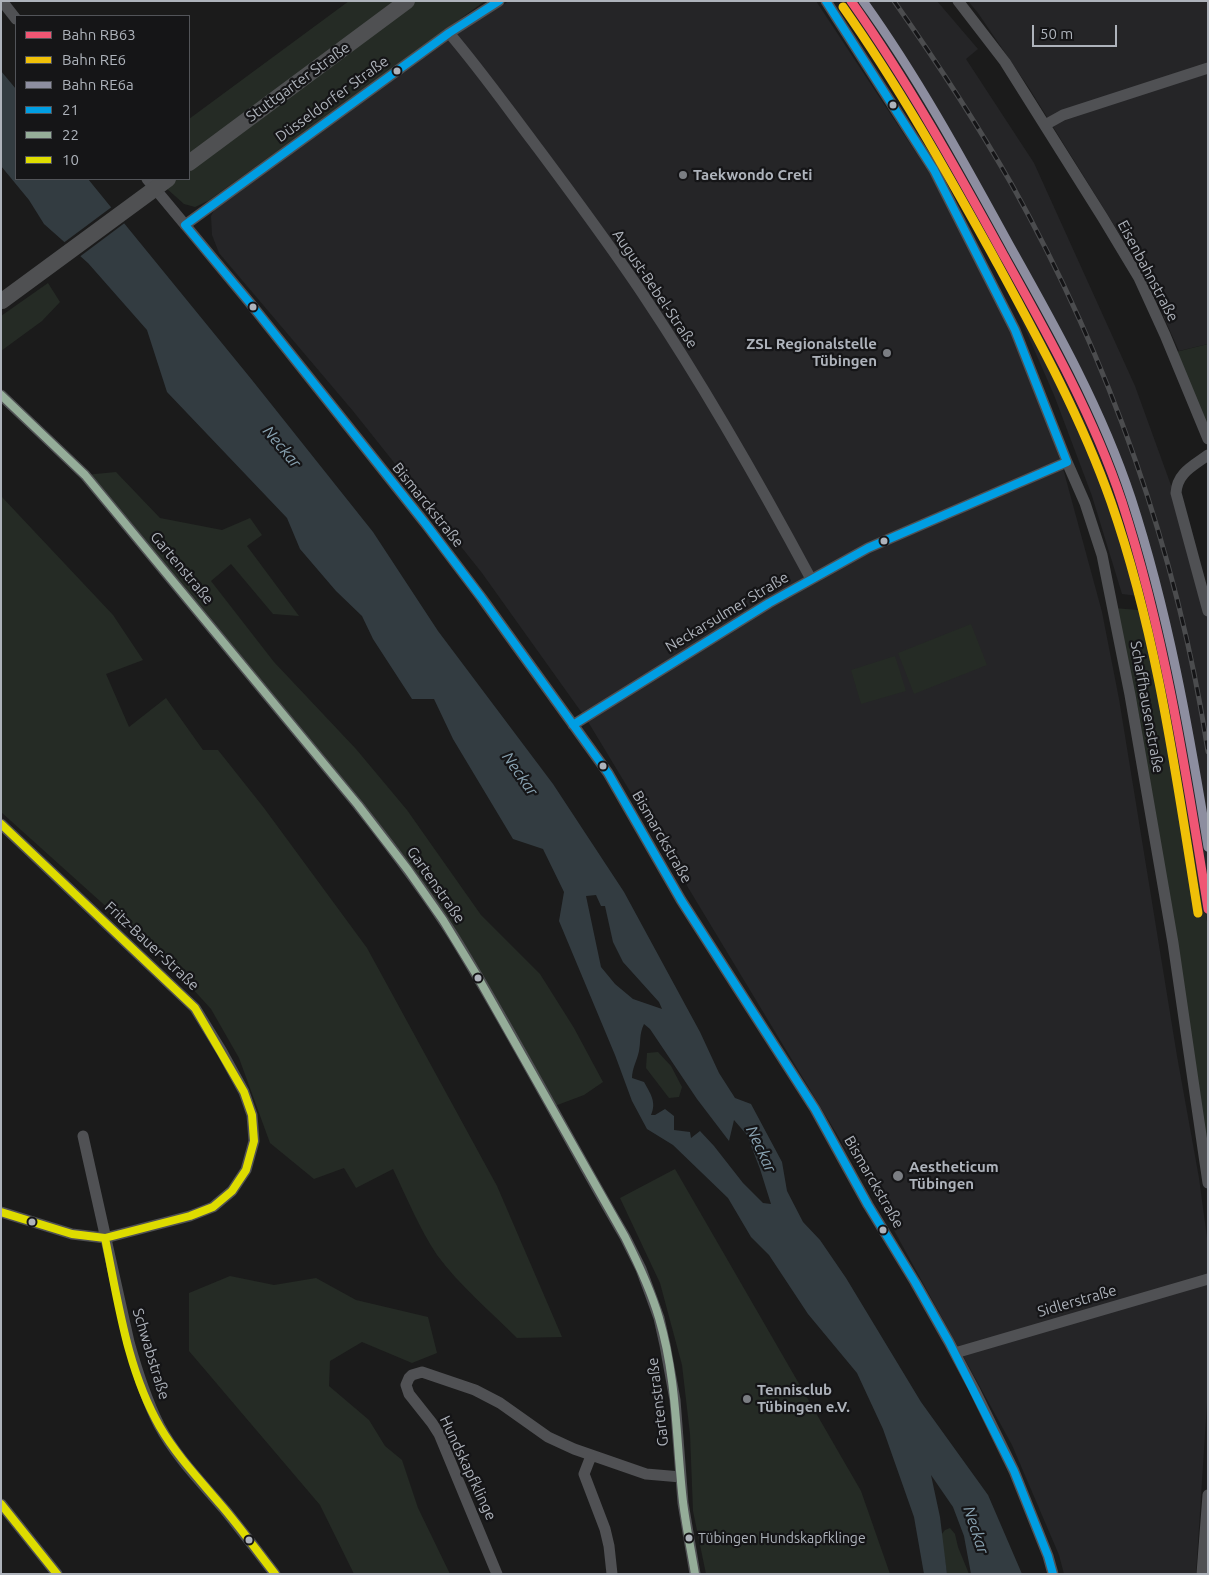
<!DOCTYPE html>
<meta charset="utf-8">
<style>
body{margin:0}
#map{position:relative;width:1209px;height:1575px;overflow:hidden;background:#1b1b1b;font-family:Ubuntu,sans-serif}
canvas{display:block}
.frame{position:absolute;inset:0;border:2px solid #aeb3bb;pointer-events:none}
.legend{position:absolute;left:15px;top:15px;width:175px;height:165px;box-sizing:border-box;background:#151517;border:1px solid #525459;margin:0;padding:6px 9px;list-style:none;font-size:15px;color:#aeb3bb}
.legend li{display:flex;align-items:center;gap:10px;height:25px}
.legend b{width:25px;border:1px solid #525459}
.scale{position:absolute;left:1032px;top:25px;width:85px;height:22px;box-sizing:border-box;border:2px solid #aeb3bb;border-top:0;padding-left:6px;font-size:15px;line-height:18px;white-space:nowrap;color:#aeb3bb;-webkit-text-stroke:4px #151517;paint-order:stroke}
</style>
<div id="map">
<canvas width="1209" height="1575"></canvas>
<div class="frame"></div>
<ul class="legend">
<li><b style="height:6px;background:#f05674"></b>Bahn RB63</li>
<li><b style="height:6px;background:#f0c008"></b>Bahn RE6</li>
<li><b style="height:6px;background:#8d8ea0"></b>Bahn RE6a</li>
<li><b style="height:6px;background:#009ee3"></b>21</li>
<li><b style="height:6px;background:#95ad99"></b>22</li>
<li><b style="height:6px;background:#dedc00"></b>10</li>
</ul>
<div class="scale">50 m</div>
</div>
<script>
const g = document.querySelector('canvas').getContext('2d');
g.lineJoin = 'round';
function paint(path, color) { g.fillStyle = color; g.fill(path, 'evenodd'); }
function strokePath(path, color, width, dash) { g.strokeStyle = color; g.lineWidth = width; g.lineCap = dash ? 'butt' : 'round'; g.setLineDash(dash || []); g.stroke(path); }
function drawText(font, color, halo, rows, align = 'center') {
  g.font = font + ' Ubuntu,sans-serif'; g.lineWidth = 4.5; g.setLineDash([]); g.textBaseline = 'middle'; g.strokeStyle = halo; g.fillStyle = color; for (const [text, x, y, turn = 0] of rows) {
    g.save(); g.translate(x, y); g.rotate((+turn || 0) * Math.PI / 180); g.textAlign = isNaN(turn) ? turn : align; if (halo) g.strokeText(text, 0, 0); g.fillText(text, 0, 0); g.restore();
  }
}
const built = new Path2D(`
 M 509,1 L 816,1 L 930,174 L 1012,329 L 1033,382 L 1064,472 L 1102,612 L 1119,699 L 1177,1056 L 1199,1178 L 1208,1245 L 1208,1388 L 1196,1574 L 1064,1574 L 1059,1555 L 1012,1445 L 885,1214 L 587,720 L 482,573 L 353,411 L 219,253 L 212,235 L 211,216 L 216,206 L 467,27 Z
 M 841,1 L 937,1 L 978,49 L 966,59 L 1034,163 L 1135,386 L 1189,535 L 1208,610 L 1208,928 L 1190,811 L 1167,677 L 1151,611 L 1146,597 L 1122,594 L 1092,496 L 1054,395 L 1019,315 L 971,214 L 940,157 Z
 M 968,1 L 1208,1 L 1208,344 L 1179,351 L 1145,275 L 1029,88 L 978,13 Z`);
const green = new Path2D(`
 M 349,1 L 485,1 L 208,201 L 195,207 L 184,204 L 156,179 L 189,179 L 189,119 Z
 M 48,283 L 60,302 L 42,321 L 1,351 L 1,316 Z
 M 1208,344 L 1208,439 L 1172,353 Z
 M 116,472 L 160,518 L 222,530 L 250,518 L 262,535 L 247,546 L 299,616 L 273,614 L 231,564 L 211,581 L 274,662 L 356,749 L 407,810 L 481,915 L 540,974 L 574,1028 L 603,1082 L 584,1095 L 552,1107 L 437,911 L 85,475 Z
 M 1,496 L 113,615 L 143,660 L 106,674 L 129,727 L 166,698 L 203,750 L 218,750 L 264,808 L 367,948 L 497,1186 L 562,1337 L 517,1338 C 491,1312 459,1285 437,1255 C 419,1228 407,1198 393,1169 L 356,1188 L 344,1168 L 314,1179 L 270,1143 L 239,1058 L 211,1009 L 171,965 L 1,812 Z
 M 1113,608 L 1151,611 L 1167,677 L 1179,741 L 1208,928 L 1208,1183 Z
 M 971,624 L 987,665 L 914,694 L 898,653 Z
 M 895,656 L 906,691 L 861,704 L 851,670 Z
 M 658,1052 L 671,1066 L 682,1087 L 679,1097 L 669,1098 L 646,1068 L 647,1053 Z
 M 675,1169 L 861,1491 L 890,1574 L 706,1574 L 693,1511 L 690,1434 L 682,1365 L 660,1283 L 620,1198 Z
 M 230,1276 L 274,1285 L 316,1278 L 356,1300 L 428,1317 L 437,1353 L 412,1363 L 362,1342 L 330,1361 L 329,1386 L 369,1420 L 385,1446 L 402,1460 L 418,1508 L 450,1574 L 354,1574 L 320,1505 L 189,1351 L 189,1293 Z
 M 950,1528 L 955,1534 L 958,1547 L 969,1574 L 947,1574 L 941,1535 L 945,1530 Z`);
const water = new Path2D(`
 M 1,71 L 16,89 L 16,179 L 88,179 L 252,380 L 373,532 L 438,631 L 553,784 L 624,892 L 700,1032 L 719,1073 L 735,1098 L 751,1104 L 782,1162 L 787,1191 L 803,1222 L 820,1240 L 846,1278 L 921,1402 L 988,1495 L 1022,1574 L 971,1574 L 964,1536 L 953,1507 L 931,1475 L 940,1517 L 947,1574 L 924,1574 L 914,1517 L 883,1429 L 857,1373 L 808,1314 L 769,1255 L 751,1237 L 728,1198 L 673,1145 L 647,1129 L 632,1101 L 615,1055 L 559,921 L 564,892 L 543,849 L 513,839 L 453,739 L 434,699 L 412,699 L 373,639 L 362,616 L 336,591 L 300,549 L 287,518 L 167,392 L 147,330 L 88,263 L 44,224 L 29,200 L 1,166 ZM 596,895 L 601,906 L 605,906 L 613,942 L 623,962 L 659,1002 L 662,1009 L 633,999 L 615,984 L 601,967 L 586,896 ZM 644,1024 L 650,1029 L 697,1099 L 729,1141 L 734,1120 L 747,1135 L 760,1169 L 771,1204 L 763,1203 L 743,1183 L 714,1146 L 700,1131 L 691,1138 L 690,1132 L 674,1130 L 674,1116 L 665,1109 L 655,1115 L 651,1115 C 657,1102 650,1093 644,1082 L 632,1078 C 632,1068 637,1061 639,1051 C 641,1040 639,1035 644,1024 Z`);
const pier = new Path2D(`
 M 113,206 L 126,222 L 78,258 L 62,244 Z`);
const street = new Path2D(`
 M 2,1 L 16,19
 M 826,1 L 934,170 L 1015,330 L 1067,462 L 1085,503 L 1102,555 L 1130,695 L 1173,943 L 1208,1183
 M 958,1 L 1005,62 L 1103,218 L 1139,278 L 1165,335 L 1208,439
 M 449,33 C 479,68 506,106 534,143 C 572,194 611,246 646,299 C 706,389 760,484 811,579
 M 1045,125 L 1063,115 L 1208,68
 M 147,179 L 250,303 L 425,523 L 481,597 L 608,773 L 681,900 L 815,1109 L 868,1205 L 915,1282 L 949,1342 L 974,1389 L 1014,1471 L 1048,1556 L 1053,1574
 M 185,225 L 449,33 L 499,1
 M 1,395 L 85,475 L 358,805 C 392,848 425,891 454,937 C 514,1035 567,1138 625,1237 L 641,1269 L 651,1296 L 659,1318 L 665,1345 L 675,1400 L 683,1503 L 695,1574
 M 1208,455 C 1193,466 1177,473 1176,493 L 1208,611
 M 573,725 L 769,603 L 868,548 L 1067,462
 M 1,824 L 195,1008 L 222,1052 L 244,1092 L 252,1115 L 254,1141 L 246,1170 L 232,1191 L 213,1207 L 190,1216 L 105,1238 L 72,1234 L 1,1212
 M 83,1136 L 129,1342 C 137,1371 146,1399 159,1425 C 176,1457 202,1483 225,1510 C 242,1531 258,1552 275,1574
 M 955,1353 L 1208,1279
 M 591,1456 L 584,1474 L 605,1529 L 609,1546 L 612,1574
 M 1,1504 L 57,1574
 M 497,1574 L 439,1434 L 432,1423 L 409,1394 L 406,1385 L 409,1378 L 412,1375 L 422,1372 L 475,1390 L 500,1403 L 548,1437 L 574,1449 L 646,1474 L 681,1477
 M 1202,1574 L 1208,1495`);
const secondary = new Path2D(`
 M 189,163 L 407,1`);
const rail = new Path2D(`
 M 894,1 C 936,61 976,122 1012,185 C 1109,359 1178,554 1208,752`);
const secondaryBridge = new Path2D(`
 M 2,301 L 168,179`);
const bus1 = new Path2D(`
 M 826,1 L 934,170 L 1015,330 L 1067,462
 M 185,225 L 250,303 L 425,523 L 481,597 L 608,773 L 681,900 L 815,1109 L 868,1205 L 915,1282 L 949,1342 L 1014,1471 L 1048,1556 L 1053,1574
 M 185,225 L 449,33 L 499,1
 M 573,725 L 769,603 L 868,548 L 1067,462`);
const bus2 = new Path2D(`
 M 1,395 L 85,475 L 358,805 L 408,870 L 443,920 L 476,974 L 625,1237 C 638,1263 651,1290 659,1318 C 677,1378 676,1441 683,1502 C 686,1526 691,1550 695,1574`);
const bus3 = new Path2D(`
 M 1,824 L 195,1008 L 244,1092 L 252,1115 L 254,1141 L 246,1170 L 232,1191 L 213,1207 L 190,1216 L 105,1238 L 72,1234 L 1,1212
 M 105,1238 C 118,1301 127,1370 160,1427 C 177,1456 200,1480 221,1505 C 240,1527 257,1551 275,1574
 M 1,1504 L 57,1574`);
const rail1 = new Path2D(`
 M 851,1 C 908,82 957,170 1004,256 C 1048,335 1094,417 1122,502 C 1165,635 1186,772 1208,909`);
const rail2 = new Path2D(`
 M 843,7 C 898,85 945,169 991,252 C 1035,333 1080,414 1111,502 C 1157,634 1176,775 1198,913`);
const rail3 = new Path2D(`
 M 863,1 C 919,79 965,164 1011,248 C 1056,328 1102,410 1131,498 C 1168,612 1189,729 1208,847`);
const markers = [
 [397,71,4.5,"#aeb3bb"],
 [893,105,4.5,"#aeb3bb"],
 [683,175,5,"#7b7e83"],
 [253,307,4.5,"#aeb3bb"],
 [887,353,5,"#7b7e83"],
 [884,541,4.5,"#aeb3bb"],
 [603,766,4.5,"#aeb3bb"],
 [478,978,4.5,"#aeb3bb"],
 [898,1176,6,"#7b7e83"],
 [32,1222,4.5,"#aeb3bb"],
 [883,1230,4.5,"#aeb3bb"],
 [747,1399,5,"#7b7e83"],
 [689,1538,4.5,"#aeb3bb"],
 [249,1540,4.5,"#aeb3bb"]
];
const busNames = [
 ["Tübingen Hundskapfklinge",698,1538]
];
const streetNames = [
 ["Stuttgarter Straße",298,82,-36],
 ["Düsseldorfer Straße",332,99,-36],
 ["Eisenbahnstraße",1148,271,62],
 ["August-Bebel-Straße",655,289,56],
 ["Bismarckstraße",428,505,51],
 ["Gartenstraße",182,568,50],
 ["Neckarsulmer Straße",727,612,-31],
 ["Schaffhausenstraße",1147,707,80],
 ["Bismarckstraße",662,837,60],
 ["Gartenstraße",436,885,55],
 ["Fritz-Bauer-Straße",152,946,43],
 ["Bismarckstraße",874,1182,60],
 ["Sidlerstraße",1077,1301,-16],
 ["Schwabstraße",151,1354,73],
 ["Gartenstraße",658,1402,-97],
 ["Hundskapfklinge",468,1468,65]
];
const poiNames = [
 ["Taekwondo Creti",693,175],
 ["ZSL Regionalstelle",877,344,"right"],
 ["Tübingen",877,361,"right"],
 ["Aestheticum",909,1167],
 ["Tübingen",909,1184],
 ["Tennisclub",757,1390],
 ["Tübingen e.V.",757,1407]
];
const waterNames = [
 ["Neckar",282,447,50],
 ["Neckar",520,774,55],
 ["Neckar",761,1149,65],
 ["Neckar",976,1530,72]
];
paint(built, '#252527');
paint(green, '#252b25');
paint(water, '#333c41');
paint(pier, '#1b1b1b');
strokePath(street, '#505154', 11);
strokePath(secondary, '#4f5052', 16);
strokePath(rail, '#4b4c4e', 5);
strokePath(rail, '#151517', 3, [9]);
strokePath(secondaryBridge, '#4f5052', 16);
strokePath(bus1, '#009ee3', 8);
strokePath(bus2, '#95ad99', 8);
strokePath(bus3, '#dedc00', 8);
strokePath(rail1, '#f05674', 9);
strokePath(rail2, '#f0c008', 9);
strokePath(rail3, '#8d8ea0', 9);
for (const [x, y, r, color] of markers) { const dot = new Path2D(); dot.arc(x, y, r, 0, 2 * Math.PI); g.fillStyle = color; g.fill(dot); strokePath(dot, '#151517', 2); }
drawText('14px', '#aeb3bb', '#151517', busNames, 'left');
drawText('15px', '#aeb3bb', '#151517', streetNames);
drawText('bold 15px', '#aeb3bb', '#151517', poiNames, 'left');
drawText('italic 16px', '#89a3b2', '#151517', waterNames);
</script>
